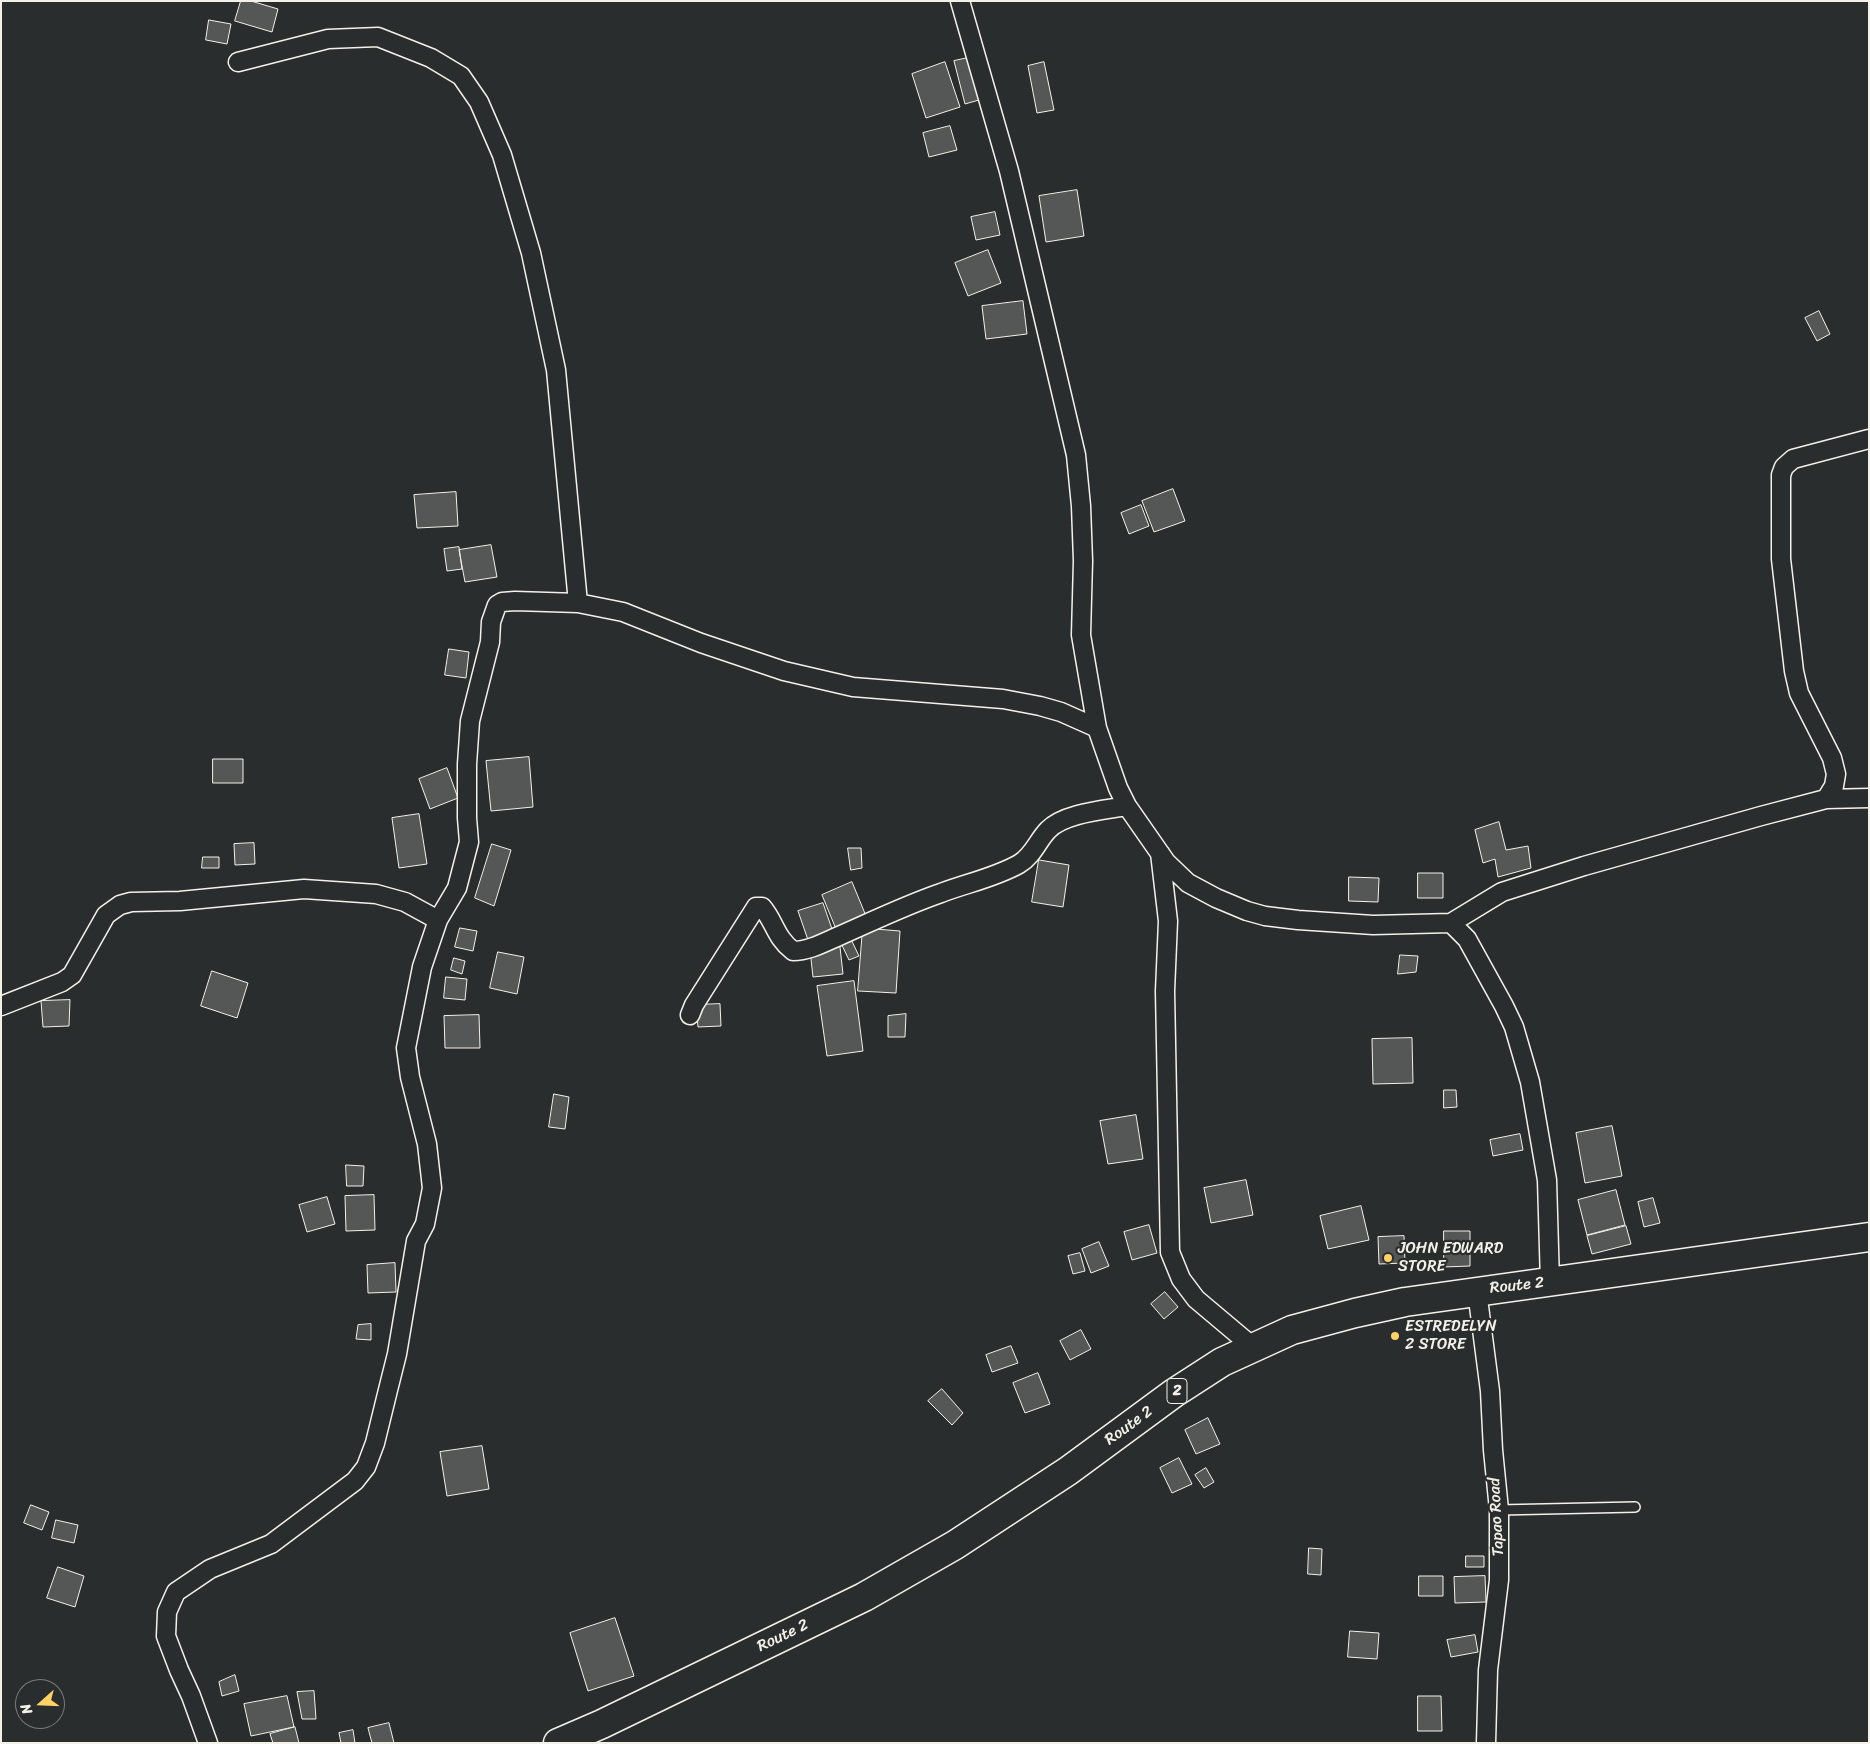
<!DOCTYPE html>
<style>
body{margin:0}
#map{position:relative;width:1870px;height:1744px;overflow:hidden;background:#2a2d2e;font-family:Sriracha,sans-serif}
canvas{display:block}
.frame{position:absolute;inset:0;border:2px solid #f4f1e8;pointer-events:none}
.north{position:absolute;left:15px;top:1679px;width:50px;height:50px;box-sizing:border-box;background:#2a2d2e;border:1px solid #7b7b78;border-radius:50%;rotate:250deg;font-size:14px;font-weight:700;line-height:20px;text-align:center;color:#f4f1e8}
.north::after{content:'';display:block;margin:auto;width:18px;height:22px;background:#ffd166;clip-path:polygon(50% 0,100% 100%,50% 72%,0 100%)}
</style>
<div id="map">
<canvas width="1870" height="1744"></canvas>
<div class="frame"></div>
<div class="north">N</div>
</div>
<script>
const g = document.querySelector('canvas').getContext('2d');
g.lineJoin = 'round';
function paint(path, color) { g.fillStyle = color; g.fill(path, 'evenodd'); }
function strokePath(path, color, width, dash) { g.strokeStyle = color; g.lineWidth = width; g.lineCap = dash ? 'butt' : 'round'; g.setLineDash(dash || []); g.stroke(path); }
function drawText(font, color, halo, rows, align = 'center') {
  g.font = font + ' Sriracha,sans-serif'; g.lineWidth = 4.5; g.setLineDash([]); g.textBaseline = 'middle'; g.strokeStyle = halo; g.fillStyle = color; for (const [text, x, y, turn = 0] of rows) {
    g.save(); g.translate(x, y); g.rotate((+turn || 0) * Math.PI / 180); g.textAlign = isNaN(turn) ? turn : align; if (halo) g.strokeText(text, 0, 0); g.fillText(text, 0, 0); g.restore();
  }
}
const building = new Path2D(`
 M 241,1 L 251,1 L 278,9 L 272,32 L 235,21 Z
 M 209,20 L 231,24 L 227,44 L 206,40 Z
 M 968,58 L 979,100 L 965,104 L 954,61 Z
 M 945,62 L 960,107 L 926,118 L 912,74 Z
 M 1044,62 L 1054,110 L 1037,113 L 1028,66 Z
 M 950,126 L 957,150 L 929,157 L 923,133 Z
 M 1077,190 L 1084,236 L 1046,242 L 1039,196 Z
 M 995,212 L 1000,235 L 976,240 L 971,217 Z
 M 988,250 L 1001,283 L 968,296 L 955,263 Z
 M 1023,301 L 1027,334 L 986,339 L 982,306 Z
 M 1819,311 L 1830,334 L 1817,341 L 1805,318 Z
 M 1173,489 L 1185,521 L 1154,532 L 1142,501 Z
 M 456,492 L 458,526 L 417,528 L 414,495 Z
 M 1141,505 L 1149,526 L 1129,534 L 1121,513 Z
 M 491,545 L 497,577 L 465,582 L 459,550 Z
 M 459,547 L 462,569 L 447,571 L 444,549 Z
 M 449,649 L 469,652 L 466,678 L 445,675 Z
 M 529,757 L 533,807 L 491,811 L 486,761 Z
 M 213,759 L 243,759 L 243,783 L 213,783 Z
 M 447,768 L 458,798 L 430,809 L 419,779 Z
 M 419,814 L 427,864 L 399,868 L 392,818 Z
 M 1499,822 L 1506,850 L 1528,846 L 1531,868 L 1498,877 L 1495,859 L 1483,863 L 1475,830 Z
 M 254,843 L 255,864 L 235,865 L 234,844 Z
 M 492,844 L 511,850 L 494,906 L 475,898 Z
 M 848,848 L 861,848 L 862,868 L 851,870 Z
 M 203,857 L 219,857 L 219,868 L 202,868 Z
 M 1039,860 L 1069,865 L 1063,907 L 1032,902 Z
 M 1418,873 L 1443,873 L 1443,898 L 1418,898 Z
 M 1349,877 L 1379,878 L 1378,902 L 1349,901 Z
 M 852,882 L 866,916 L 836,929 L 822,895 Z
 M 823,903 L 833,932 L 808,940 L 798,911 Z
 M 460,928 L 477,931 L 473,951 L 455,947 Z
 M 863,928 L 900,931 L 896,993 L 858,991 Z
 M 849,935 L 859,956 L 849,960 L 839,939 Z
 M 840,947 L 843,974 L 813,977 L 810,950 Z
 M 498,952 L 524,957 L 517,994 L 490,988 Z
 M 1400,955 L 1418,956 L 1416,972 L 1398,974 Z
 M 454,958 L 465,961 L 462,974 L 451,970 Z
 M 212,971 L 248,983 L 237,1018 L 201,1006 Z
 M 446,977 L 467,979 L 465,1000 L 444,998 Z
 M 854,981 L 863,1051 L 827,1056 L 817,986 Z
 M 70,1000 L 69,1026 L 43,1027 L 41,1001 Z
 M 720,1004 L 721,1026 L 698,1027 L 696,1005 Z
 M 906,1014 L 905,1037 L 888,1037 L 888,1016 Z
 M 479,1015 L 480,1048 L 445,1048 L 444,1016 Z
 M 1412,1038 L 1413,1083 L 1373,1084 L 1372,1039 Z
 M 1444,1090 L 1456,1090 L 1457,1107 L 1444,1108 Z
 M 554,1094 L 569,1097 L 565,1129 L 549,1127 Z
 M 1136,1115 L 1143,1159 L 1108,1164 L 1100,1121 Z
 M 1612,1126 L 1622,1176 L 1585,1183 L 1576,1133 Z
 M 1520,1134 L 1523,1150 L 1493,1156 L 1490,1140 Z
 M 346,1165 L 364,1166 L 363,1186 L 347,1186 Z
 M 1246,1180 L 1253,1215 L 1211,1223 L 1204,1188 Z
 M 1616,1190 L 1625,1225 L 1587,1235 L 1578,1200 Z
 M 374,1195 L 375,1230 L 346,1231 L 345,1196 Z
 M 327,1197 L 335,1224 L 307,1232 L 299,1205 Z
 M 1653,1198 L 1660,1223 L 1644,1227 L 1638,1202 Z
 M 1361,1206 L 1369,1240 L 1328,1249 L 1320,1216 Z
 M 1149,1225 L 1157,1253 L 1132,1260 L 1124,1232 Z
 M 1626,1226 L 1631,1244 L 1592,1254 L 1587,1236 Z
 M 1444,1231 L 1470,1231 L 1470,1266 L 1444,1267 Z
 M 1404,1236 L 1405,1263 L 1379,1264 L 1378,1237 Z
 M 1099,1242 L 1109,1266 L 1091,1273 L 1082,1249 Z
 M 1080,1253 L 1085,1271 L 1073,1274 L 1068,1256 Z
 M 395,1263 L 396,1292 L 368,1293 L 367,1265 Z
 M 1165,1292 L 1178,1307 L 1164,1319 L 1151,1304 Z
 M 371,1324 L 371,1340 L 356,1339 L 358,1325 Z
 M 1081,1330 L 1091,1349 L 1070,1360 L 1060,1341 Z
 M 1011,1346 L 1018,1363 L 992,1372 L 986,1355 Z
 M 1038,1373 L 1050,1404 L 1025,1413 L 1013,1383 Z
 M 942,1389 L 963,1413 L 952,1425 L 928,1401 Z
 M 1208,1418 L 1220,1444 L 1196,1454 L 1185,1430 Z
 M 482,1446 L 489,1489 L 447,1496 L 440,1452 Z
 M 1179,1458 L 1192,1484 L 1172,1493 L 1160,1468 Z
 M 1206,1468 L 1214,1482 L 1204,1488 L 1195,1475 Z
 M 31,1505 L 49,1512 L 42,1530 L 24,1523 Z
 M 56,1520 L 78,1525 L 74,1543 L 52,1538 Z
 M 1309,1548 L 1322,1549 L 1321,1575 L 1308,1574 Z
 M 1466,1556 L 1484,1556 L 1484,1567 L 1466,1567 Z
 M 58,1567 L 84,1576 L 75,1607 L 47,1598 Z
 M 1419,1576 L 1443,1576 L 1443,1596 L 1419,1596 Z
 M 1485,1576 L 1486,1602 L 1455,1603 L 1454,1577 Z
 M 615,1618 L 634,1676 L 588,1691 L 570,1633 Z
 M 1350,1631 L 1379,1633 L 1377,1659 L 1348,1657 Z
 M 1475,1635 L 1478,1652 L 1451,1657 L 1447,1640 Z
 M 235,1675 L 239,1691 L 222,1696 L 219,1682 Z
 M 314,1691 L 316,1719 L 302,1719 L 297,1692 Z
 M 287,1696 L 294,1727 L 251,1736 L 244,1704 Z
 M 1418,1696 L 1441,1696 L 1442,1731 L 1418,1731 Z
 M 389,1723 L 394,1743 L 372,1743 L 368,1728 Z
 M 295,1727 L 299,1743 L 273,1743 L 270,1734 Z
 M 353,1730 L 355,1743 L 341,1743 L 339,1733 Z`);
const service = new Path2D(`
 M 1499,1510 L 1635,1507`);
const minor = new Path2D(`
 M 960,1 L 1009,171 L 1076,455 L 1081,506 L 1083,561 L 1081,635 L 1097,728 L 1118,788 L 1127,806 L 1166,862 L 1188,883 L 1216,898 L 1247,911 L 1265,916 L 1298,920 L 1373,925 L 1451,923 L 1467,939 L 1504,1006 L 1514,1027 L 1530,1082 L 1547,1180 L 1550,1283
 M 238,62 L 328,39 L 378,37 L 431,58 L 461,76 L 479,102 L 502,155 L 531,253 L 556,370 L 578,603
 M 1826,799 L 1834,786 L 1836,774 L 1832,758 L 1799,693 L 1794,671 L 1781,559 L 1781,475 L 1784,467 L 1793,459 L 1869,439
 M 1160,853 L 1168,921 L 1165,991 L 1170,1252 L 1181,1279 L 1196,1299 L 1253,1347
 M 1451,923 L 1502,892 L 1584,866 L 1761,816 L 1826,799 L 1869,798
 M 1,1006 L 62,982 L 72,975 L 106,915 L 120,905 L 131,902 L 180,901 L 304,889 L 376,894 L 405,902 L 438,920
 M 690,1015 L 694,1005 L 756,907 L 762,907 C 775,922 775,937 793,951 C 809,951 825,942 839,936 C 873,921 906,905 941,893 C 967,883 994,878 1019,864 C 1033,856 1038,840 1048,830 C 1064,813 1105,810 1127,806
 M 1477,1291 L 1490,1391 L 1493,1450 L 1499,1510 L 1499,1580 L 1488,1670 L 1486,1743
 M 208,1743 L 191,1696 L 179,1670 L 166,1636 L 167,1612 L 176,1592 L 210,1569 L 271,1544 L 355,1481 L 366,1467 L 375,1443 L 388,1390 L 397,1354 L 416,1241 L 425,1224 L 432,1188 L 427,1144 L 410,1077 L 406,1048 L 422,967 L 438,920 L 457,888 L 469,842 L 467,818 L 467,764 L 470,721 L 490,642 L 491,622 L 497,605 L 502,602 L 515,601 L 578,603 L 623,612 L 701,643 L 784,671 L 853,687 L 1003,699 L 1040,706 L 1061,712 L 1097,728`);
const trunk = new Path2D(`
 M 558,1743 L 602,1724 L 864,1597 L 955,1545 L 1068,1471 L 1174,1393 L 1222,1362 L 1292,1330 L 1355,1313 L 1405,1302 L 1869,1237`);
const markers = [
 [1388,1258,5,"#ffd166"],
 [1395,1336,5,"#ffd166"]
];
const shields = [
 [1177,1391,20]
];
const shieldNames = [
 ["2",1177,1391]
];
const poiNames = [
 ["JOHN EDWARD",1398,1249],
 ["STORE",1398,1267],
 ["ESTREDELYN",1405,1327],
 ["2 STORE",1405,1345]
];
const streetNames = [
 ["Route 2",1517,1286,-6],
 ["Route 2",1129,1426,-36],
 ["Tapao Road",1497,1517,-93],
 ["Route 2",783,1636,-26]
];
paint(building, '#555756');
strokePath(building, '#f4f1e8', 1);
strokePath(service, '#f4f1e8', 12);
strokePath(minor, '#f4f1e8', 21);
strokePath(trunk, '#f4f1e8', 31);
strokePath(service, '#2a2d2e', 9);
strokePath(minor, '#2a2d2e', 18);
strokePath(trunk, '#2a2d2e', 28);
for (const [x, y, r, color] of markers) { const dot = new Path2D(); dot.arc(x, y, r, 0, 2 * Math.PI); g.fillStyle = color; g.fill(dot); strokePath(dot, '#2a2d2e', 2); }
for (const [x, y, w] of shields) { const box = new Path2D(); box.roundRect(x - w / 2, y - 12.5, w, 25, 4); g.fillStyle = '#2a2d2e'; g.fill(box); strokePath(box, '#f4f1e8', 1); }
drawText('bold 15px', '#f4f1e8', null, shieldNames);
drawText('16px', '#f4f1e8', '#2a2d2e', poiNames, 'left');
drawText('16px', '#f4f1e8', '#2a2d2e', streetNames);
</script>
